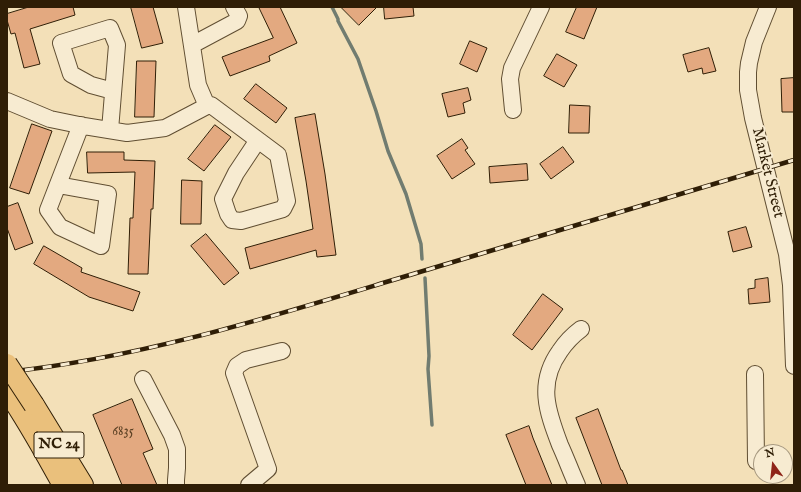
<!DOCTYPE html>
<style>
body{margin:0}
#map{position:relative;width:801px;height:492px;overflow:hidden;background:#f3e0b8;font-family:"IM FELL English",serif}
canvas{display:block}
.frame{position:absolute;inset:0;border:8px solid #2f1e06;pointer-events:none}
.north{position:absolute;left:753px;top:444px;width:40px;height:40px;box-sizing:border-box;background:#f7ebd1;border:1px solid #a79980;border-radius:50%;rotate:345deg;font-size:11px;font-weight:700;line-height:16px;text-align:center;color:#2f1e06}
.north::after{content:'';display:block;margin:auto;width:14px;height:18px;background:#8f2418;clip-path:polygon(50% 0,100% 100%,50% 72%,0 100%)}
</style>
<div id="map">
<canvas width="801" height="492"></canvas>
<div class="frame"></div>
<div class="north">N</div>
</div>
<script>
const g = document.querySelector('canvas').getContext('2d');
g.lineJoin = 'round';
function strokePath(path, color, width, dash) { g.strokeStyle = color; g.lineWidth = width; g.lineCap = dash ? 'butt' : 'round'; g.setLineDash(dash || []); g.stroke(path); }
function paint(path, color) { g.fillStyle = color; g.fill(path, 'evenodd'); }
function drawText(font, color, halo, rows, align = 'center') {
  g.font = font + ' "IM FELL English",serif'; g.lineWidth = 4; g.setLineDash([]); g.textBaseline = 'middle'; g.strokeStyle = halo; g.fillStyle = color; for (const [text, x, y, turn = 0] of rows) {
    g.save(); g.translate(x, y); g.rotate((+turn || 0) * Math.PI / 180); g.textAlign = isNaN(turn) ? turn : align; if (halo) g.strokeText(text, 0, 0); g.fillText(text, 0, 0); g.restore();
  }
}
const stream = new Path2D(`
 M 332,7 L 338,19 L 338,21 L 358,59 L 376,111 L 388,151 L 406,194 L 421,244 L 422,259
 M 425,278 L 429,356 L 428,369 L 432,425`);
const building = new Path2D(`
 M 29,7 L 73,7 L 75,15 L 30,29 L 40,64 L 24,68 L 15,33 L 11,34 L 7,20 L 7,14 Z
 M 131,7 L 153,7 L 163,43 L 142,48 Z
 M 259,7 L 280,7 L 297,43 L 269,56 L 270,61 L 230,76 L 222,57 L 273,38 Z
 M 341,7 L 377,7 L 359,25 Z
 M 384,7 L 413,7 L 414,16 L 385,19 Z
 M 577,7 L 597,7 L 584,39 L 566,32 Z
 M 470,41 L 487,48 L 477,72 L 460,64 Z
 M 709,48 L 716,71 L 703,74 L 702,68 L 688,72 L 683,55 Z
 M 557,54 L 577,65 L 564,87 L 544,76 Z
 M 137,61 L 156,61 L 154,117 L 135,117 Z
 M 794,78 L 794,112 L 782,112 L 781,79 Z
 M 256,84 L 287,108 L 276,123 L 244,99 Z
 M 468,88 L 471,100 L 463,103 L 465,113 L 448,117 L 442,94 Z
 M 570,105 L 590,106 L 589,133 L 569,133 Z
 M 315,114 L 325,174 L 336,255 L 317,257 L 316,250 L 250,269 L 245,248 L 313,229 L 306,181 L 295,118 Z
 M 32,124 L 52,131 L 29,194 L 10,188 Z
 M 215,125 L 231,137 L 204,171 L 188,159 Z
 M 462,139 L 468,148 L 465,150 L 475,164 L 452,179 L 437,156 Z
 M 563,147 L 574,162 L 551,179 L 540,164 Z
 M 87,152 L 124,152 L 124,160 L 155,161 L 153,209 L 151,209 L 148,274 L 128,274 L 130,218 L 133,218 L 135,172 L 88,173 Z
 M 527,164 L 528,180 L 490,183 L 489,167 Z
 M 182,180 L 202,181 L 201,224 L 181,224 Z
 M 18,203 L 33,243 L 15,250 L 7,228 L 7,207 Z
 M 746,227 L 752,247 L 733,252 L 728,232 Z
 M 206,234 L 239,273 L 224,285 L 191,246 Z
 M 44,246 L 82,268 L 81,272 L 140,292 L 133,311 L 89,297 L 34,264 Z
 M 768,278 L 770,302 L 749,304 L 748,289 L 755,288 L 755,280 Z
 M 543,294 L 563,309 L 532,350 L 513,335 Z
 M 132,399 L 153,449 L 143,453 L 157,485 L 122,485 L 93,415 Z
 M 598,409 L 621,470 L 622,470 L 628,485 L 602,485 L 576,418 Z
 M 529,426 L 533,438 L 552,485 L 526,485 L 506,435 Z`);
const minor = new Path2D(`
 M 186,7 L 198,85 L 207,106
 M 768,7 L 754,42 L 749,63 L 748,72 L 748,90 L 753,118 L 787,254 L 791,285 L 794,366
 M 192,45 L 237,21 L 239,16 L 234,7
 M 7,101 L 50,119 L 84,126 L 127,133 L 165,128 L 207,106
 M 207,106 L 211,105 L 278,155 L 287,201 L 283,209 L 241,221 L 232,220 L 228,214 L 223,199 L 236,173 L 258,140
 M 513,110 L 510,79 L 512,68 L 541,7
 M 110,130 L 117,45 L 110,28 L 61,43 L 71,74 L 91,85 L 113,91
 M 58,185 L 108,194 L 101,246 L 60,227 L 48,210 L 81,125
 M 755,374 L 756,461
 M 143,379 L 172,435 L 177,449 L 177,468 L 176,480 L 176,485
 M 249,485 L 268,469 L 234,373 L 237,366 L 246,360 L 282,351
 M 577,485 C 571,472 566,458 560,445 C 547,411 537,383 560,351 C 566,342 573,335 581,329`);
const major = new Path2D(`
 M 7,391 C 28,421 45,453 63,485
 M 34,405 L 83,485`);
const rail = new Path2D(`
 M 7,372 C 139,358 267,318 393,280 C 527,240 660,200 794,160`);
const majorBridge = new Path2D(`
 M 7,364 L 34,405`);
const numberNames = [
 ["6835",123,432]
];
const shields = [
 [59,445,50]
];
const shieldNames = [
 ["NC 24",59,445]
];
const streetNames = [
 ["Market Street",767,173,76]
];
strokePath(stream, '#717c70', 3.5);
paint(building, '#e3a980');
strokePath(building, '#2f1e06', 1);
strokePath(minor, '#604e32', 18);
strokePath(major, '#2f1e06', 22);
strokePath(minor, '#f7ebd1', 16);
strokePath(major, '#eac07c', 20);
strokePath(rail, '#2f1e06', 4.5);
strokePath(rail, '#f7ebd1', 3, [9]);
strokePath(majorBridge, '#2f1e06', 22, []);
strokePath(majorBridge, '#eac07c', 20);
drawText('14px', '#5c4124', null, numberNames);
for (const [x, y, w] of shields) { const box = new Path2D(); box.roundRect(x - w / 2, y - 13, w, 26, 3); g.fillStyle = '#f7ebd1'; g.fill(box); strokePath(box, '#2f1e06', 1); }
drawText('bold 15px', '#2f1e06', null, shieldNames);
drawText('16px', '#2f1e06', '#f7ebd1', streetNames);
</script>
